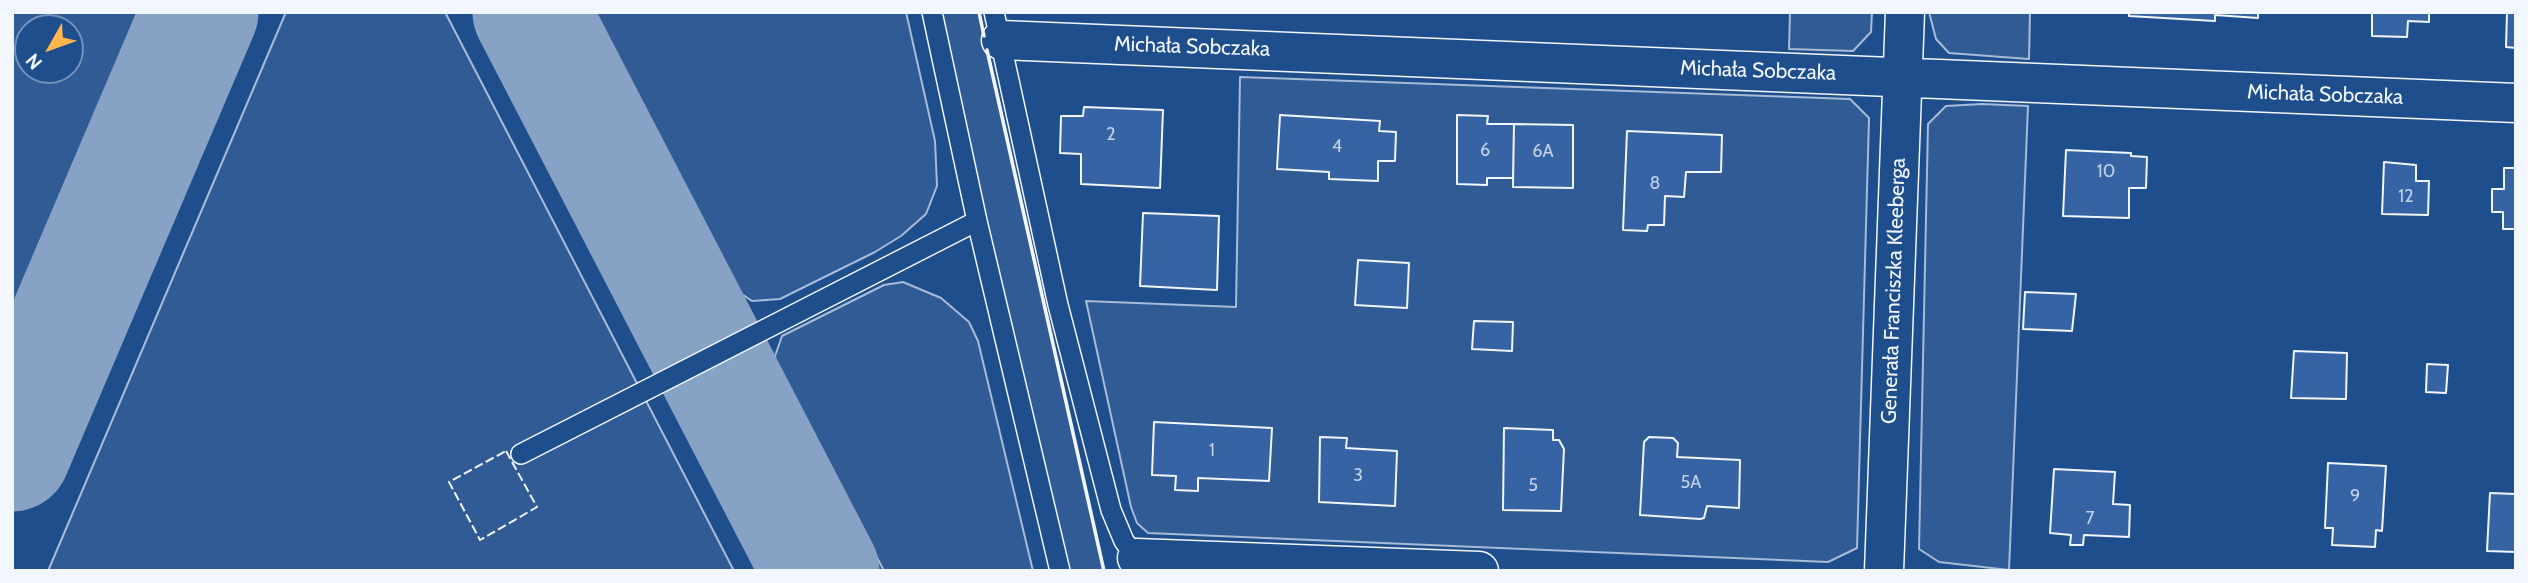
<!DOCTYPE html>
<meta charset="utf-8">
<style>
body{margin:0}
#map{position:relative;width:2528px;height:583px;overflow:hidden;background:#1f4e8c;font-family:Cabin,sans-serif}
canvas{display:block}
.frame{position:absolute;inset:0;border:14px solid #f2f6ff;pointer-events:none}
.north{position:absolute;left:14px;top:14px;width:70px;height:70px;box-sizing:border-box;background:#1f4e8c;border:2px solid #7391ba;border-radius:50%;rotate:230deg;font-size:19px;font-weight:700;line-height:28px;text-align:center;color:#f2f6ff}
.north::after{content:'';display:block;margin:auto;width:24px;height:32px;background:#ffb74d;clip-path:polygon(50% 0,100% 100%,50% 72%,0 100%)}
</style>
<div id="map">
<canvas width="2528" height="583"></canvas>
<div class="frame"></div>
<div class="north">N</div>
</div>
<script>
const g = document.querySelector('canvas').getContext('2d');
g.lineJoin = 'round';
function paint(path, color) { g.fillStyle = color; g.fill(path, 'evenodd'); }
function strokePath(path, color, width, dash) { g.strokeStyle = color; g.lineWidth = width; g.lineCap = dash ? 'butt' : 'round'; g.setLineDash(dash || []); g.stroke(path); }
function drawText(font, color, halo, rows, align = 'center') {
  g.font = font + ' Cabin,sans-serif'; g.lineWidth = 5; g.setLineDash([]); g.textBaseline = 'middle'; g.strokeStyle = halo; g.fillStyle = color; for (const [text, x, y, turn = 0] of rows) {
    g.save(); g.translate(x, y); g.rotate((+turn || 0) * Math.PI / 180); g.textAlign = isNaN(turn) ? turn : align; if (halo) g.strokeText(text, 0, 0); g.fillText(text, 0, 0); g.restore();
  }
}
const built = new Path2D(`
 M 12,12 L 145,12 L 12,320 ZM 28,28 L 70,28 L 70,70 L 28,70 Z
 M 286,12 L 445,12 L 734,571 L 48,571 Z
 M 591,12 L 906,12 L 935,141 L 937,186 L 926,214 L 901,236 L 875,252 L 780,299 L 752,301 L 733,288 Z
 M 938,12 L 979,12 L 1104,571 L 1068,571 Z
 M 1790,12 L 1872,12 L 1871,32 L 1853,51 L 1789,49 Z
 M 1929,12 L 2030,12 L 2029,59 L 1949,53 L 1936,39 Z
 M 1240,77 L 1850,99 L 1869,118 L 1857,548 L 1828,562 L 1148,533 L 1137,523 L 1131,507 L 1086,301 L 1236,307 Z
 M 1982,104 L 2028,106 L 2009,570 L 1939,562 L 1919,549 L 1928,124 L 1946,106 Z
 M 903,282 L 941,298 L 969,322 L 978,341 L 1033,571 L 884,571 L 774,359 L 782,336 L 884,285 Z`);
const taxiway = new Path2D(`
 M 531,12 L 821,571
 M 12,453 L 200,12`);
const building = new Path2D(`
 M 2129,12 L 2258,12 L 2258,18 L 2215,15 L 2215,21 L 2129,16 Z
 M 2372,12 L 2429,12 L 2429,22 L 2408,21 L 2407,37 L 2372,36 Z
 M 2507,12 L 2516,12 L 2516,48 L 2506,47 Z
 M 1084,107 L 1163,110 L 1160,188 L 1081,184 L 1081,154 L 1060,153 L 1061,116 L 1083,116 Z
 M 1280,115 L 1380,121 L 1379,131 L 1396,132 L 1395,161 L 1378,161 L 1378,181 L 1329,179 L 1329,172 L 1277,169 Z
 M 1457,115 L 1488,116 L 1487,124 L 1514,124 L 1513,178 L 1487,178 L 1487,185 L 1457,184 Z
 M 1514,124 L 1573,125 L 1573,188 L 1513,187 Z
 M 1627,131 L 1722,135 L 1721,172 L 1686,172 L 1684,197 L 1665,196 L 1664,225 L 1648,225 L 1647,231 L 1623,230 Z
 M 2066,150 L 2131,153 L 2131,156 L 2147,157 L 2146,188 L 2129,188 L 2129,218 L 2063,216 Z
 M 2384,162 L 2416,165 L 2416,181 L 2429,181 L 2428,215 L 2382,214 Z
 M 2504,168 L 2516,168 L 2516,229 L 2503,229 L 2503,212 L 2492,212 L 2492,189 L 2504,189 Z
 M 1143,213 L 1219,216 L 1217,290 L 1140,286 Z
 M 1358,260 L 1409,263 L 1407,308 L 1355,305 Z
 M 2025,292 L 2076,294 L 2072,331 L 2023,329 Z
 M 1474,321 L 1513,322 L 1512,351 L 1472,349 Z
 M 2294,351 L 2347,353 L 2346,399 L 2291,398 Z
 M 2427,364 L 2448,365 L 2446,393 L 2426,392 Z
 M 1154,422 L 1272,428 L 1269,481 L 1198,478 L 1198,491 L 1175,490 L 1176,476 L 1152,475 Z
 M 1504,428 L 1553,430 L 1553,440 L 1559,440 L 1564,449 L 1561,511 L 1503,510 Z
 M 1320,437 L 1347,438 L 1346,448 L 1397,451 L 1395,506 L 1319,502 Z
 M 1649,437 L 1673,438 L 1678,443 L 1677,457 L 1740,460 L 1739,508 L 1707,506 L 1704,518 L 1700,519 L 1640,515 L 1644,442 Z
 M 2328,463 L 2386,466 L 2382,531 L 2376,530 L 2375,547 L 2332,545 L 2333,528 L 2325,528 Z
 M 2054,469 L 2115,472 L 2113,504 L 2130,505 L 2129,537 L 2084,535 L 2083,545 L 2070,545 L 2071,535 L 2050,533 Z
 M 2490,493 L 2516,494 L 2516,552 L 2487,551 Z`);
const lane = new Path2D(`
 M 932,12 L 977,221 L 1060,571
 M 994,12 L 1058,305 L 1111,510 L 1124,541 L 1137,558
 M 521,454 L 977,221`);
const street = new Path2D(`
 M 1001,40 L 2516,103
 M 1137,558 L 1479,571
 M 1884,571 L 1905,12`);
const fence = new Path2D(`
 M 506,451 L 537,507 L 480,540 L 449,482 Z`);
const wall = new Path2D(`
 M 979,12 L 984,36
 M 987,50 L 1104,571`);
const numberNames = [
 ["2",1111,135],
 ["4",1337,147],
 ["6",1485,151],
 ["6A",1543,152],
 ["10",2106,172],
 ["8",1655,184],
 ["12",2406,197],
 ["1",1212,451],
 ["3",1358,476],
 ["5A",1691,483],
 ["5",1533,486],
 ["9",2355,497],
 ["7",2090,519]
];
const streetNames = [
 ["Michała Sobczaka",1192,47,2],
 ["Michała Sobczaka",1758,71,2],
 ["Michała Sobczaka",2325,95,2],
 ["Generała Franciszka Kleeberga",1894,291,-88]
];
paint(built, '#305b95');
strokePath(built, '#a8bbd7', 2);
strokePath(taxiway, '#88a2c6', 117);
paint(building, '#3563a3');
strokePath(building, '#f2f6ff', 2);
strokePath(lane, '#f2f6ff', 22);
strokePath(street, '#f2f6ff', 41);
strokePath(lane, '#1f4e8c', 19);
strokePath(street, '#1f4e8c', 38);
strokePath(fence, '#f2f6ff', 2, [9, 3.5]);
strokePath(wall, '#f2f6ff', 3.5);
drawText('18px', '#c3d1e8', null, numberNames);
drawText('21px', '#f2f6ff', '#1f4e8c', streetNames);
</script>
